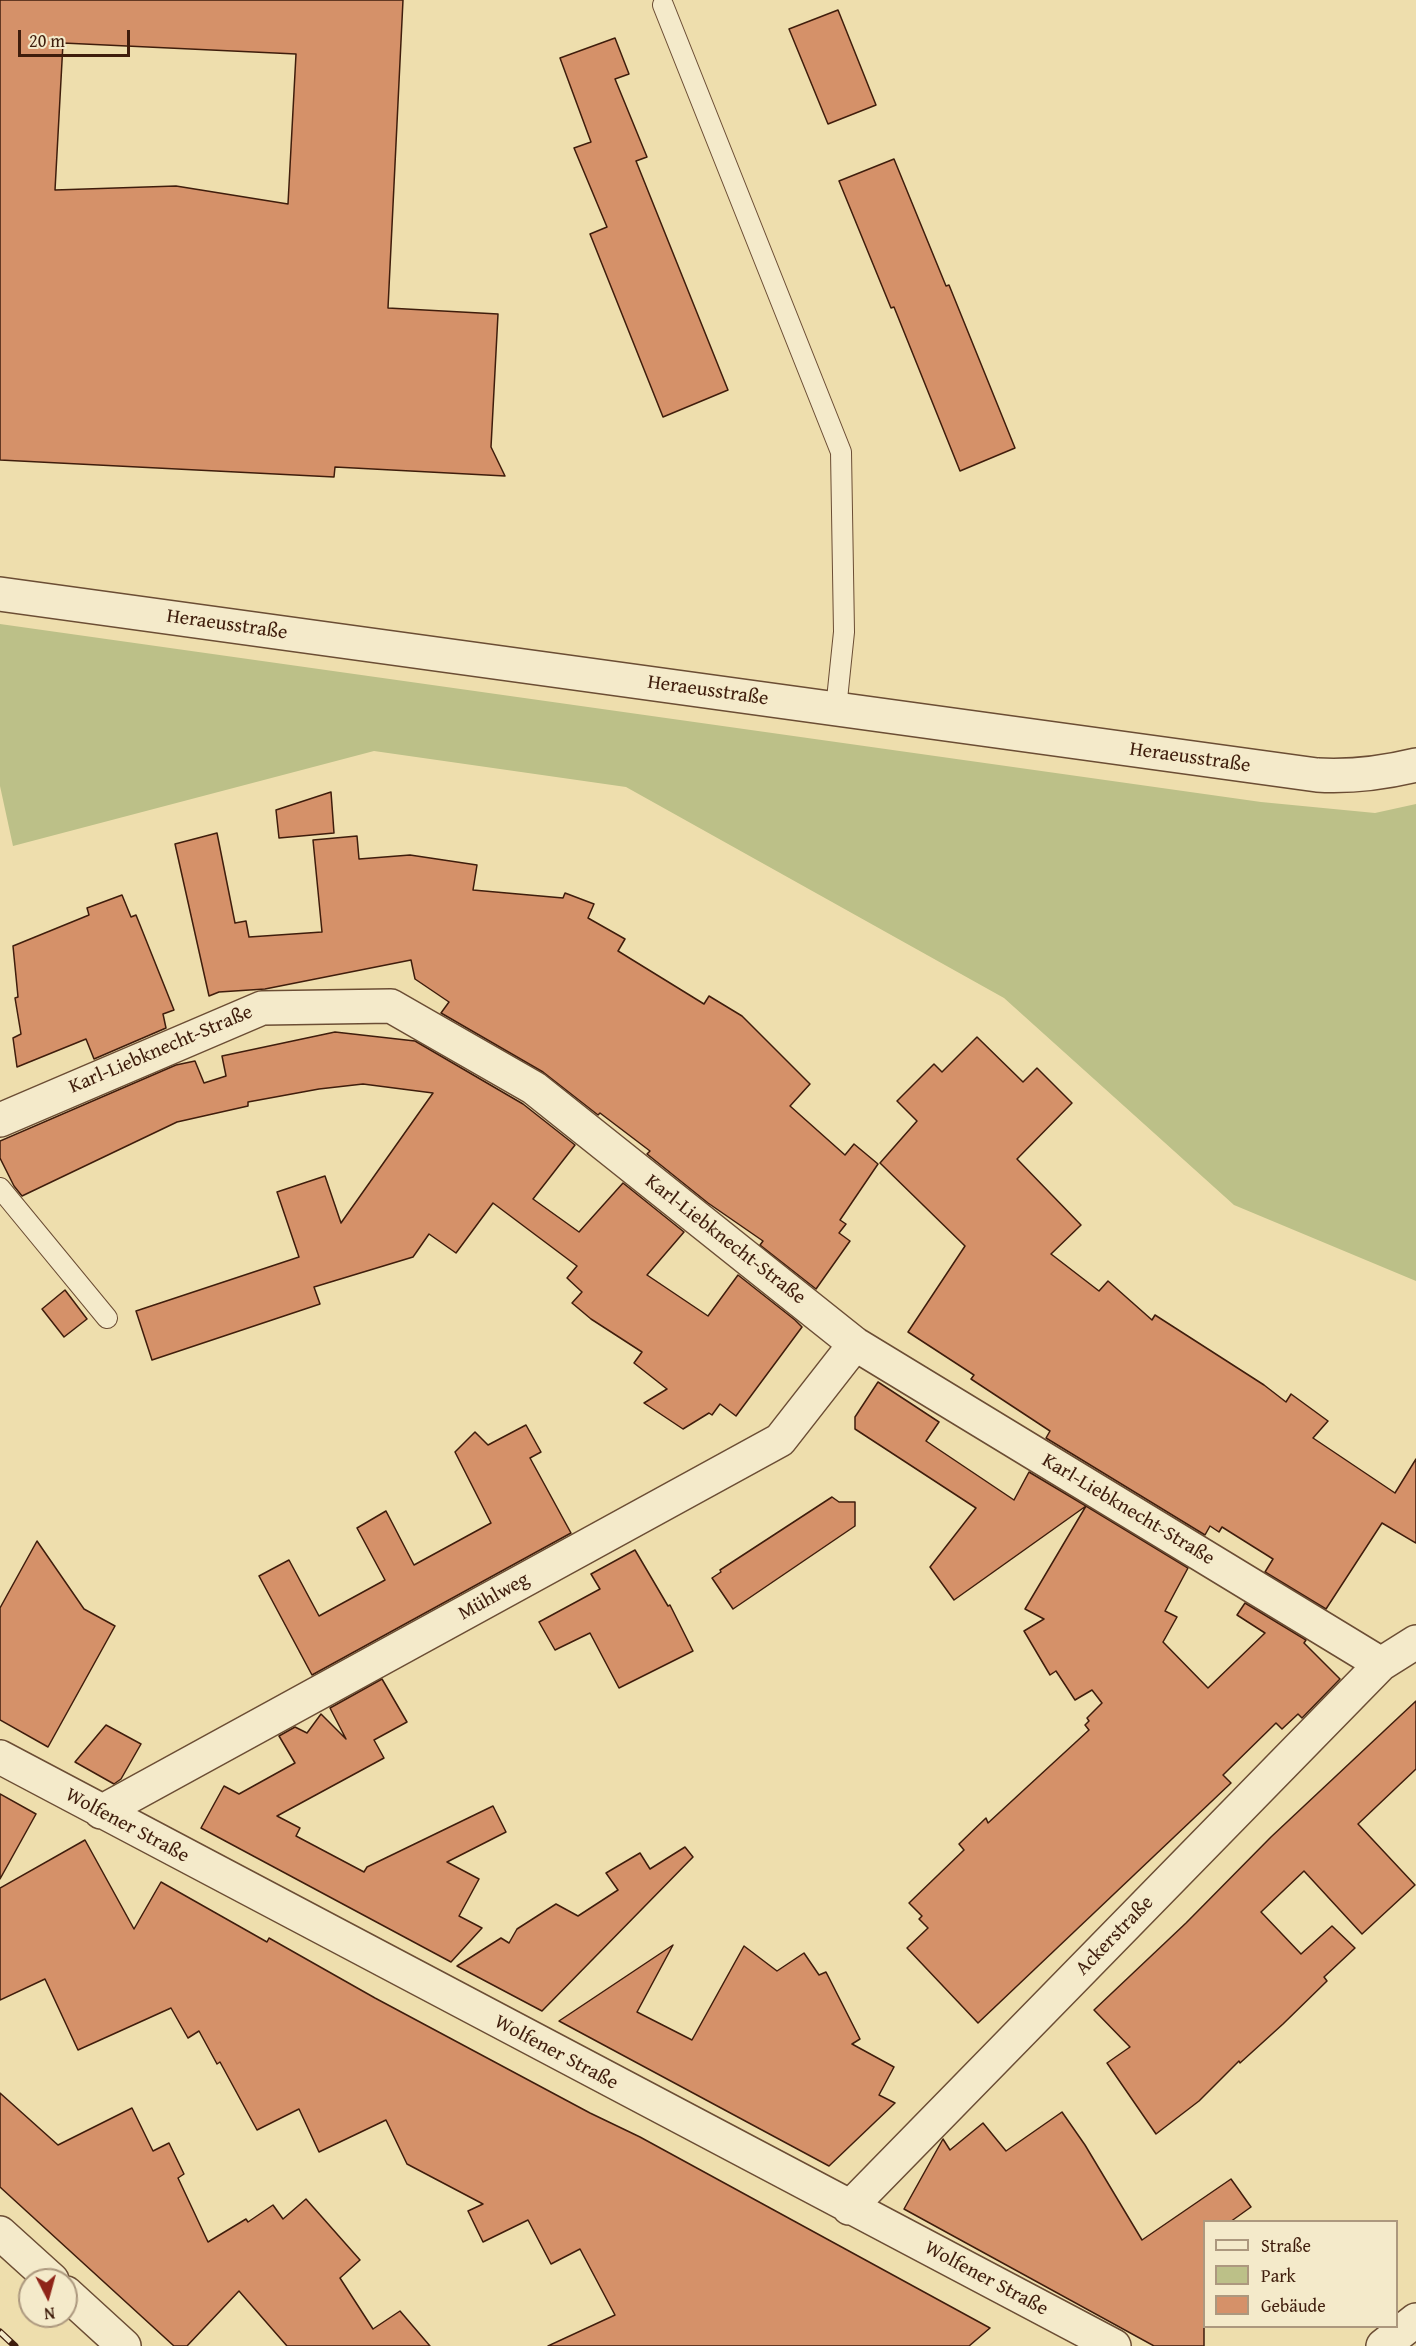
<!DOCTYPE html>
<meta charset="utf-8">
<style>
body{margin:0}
#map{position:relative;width:1416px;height:2346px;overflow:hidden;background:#eedead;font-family:"Gentium Book Plus",serif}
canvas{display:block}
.legend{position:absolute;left:1203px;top:2220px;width:195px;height:108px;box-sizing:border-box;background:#f4eaca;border:2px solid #ac987e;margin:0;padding:8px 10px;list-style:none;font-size:18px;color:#3f1d0c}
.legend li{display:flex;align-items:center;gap:12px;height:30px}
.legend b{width:30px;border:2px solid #ac987e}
.north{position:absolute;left:18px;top:2268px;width:60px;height:60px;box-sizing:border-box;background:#f4eaca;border:2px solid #ac987e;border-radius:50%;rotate:174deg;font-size:16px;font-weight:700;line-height:24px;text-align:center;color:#3f1d0c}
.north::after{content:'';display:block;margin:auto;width:21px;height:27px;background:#8f2418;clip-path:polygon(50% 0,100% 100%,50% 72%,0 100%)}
.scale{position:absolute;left:18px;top:30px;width:112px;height:27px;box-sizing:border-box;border:3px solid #3f1d0c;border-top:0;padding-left:8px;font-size:18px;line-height:21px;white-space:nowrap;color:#3f1d0c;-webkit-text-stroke:4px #f4eaca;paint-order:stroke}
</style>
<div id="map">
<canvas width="1416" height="2346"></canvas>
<ul class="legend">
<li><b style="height:8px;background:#f4eaca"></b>Straße</li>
<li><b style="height:16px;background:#bcc088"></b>Park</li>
<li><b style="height:16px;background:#d59169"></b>Gebäude</li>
</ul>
<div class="north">N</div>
<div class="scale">20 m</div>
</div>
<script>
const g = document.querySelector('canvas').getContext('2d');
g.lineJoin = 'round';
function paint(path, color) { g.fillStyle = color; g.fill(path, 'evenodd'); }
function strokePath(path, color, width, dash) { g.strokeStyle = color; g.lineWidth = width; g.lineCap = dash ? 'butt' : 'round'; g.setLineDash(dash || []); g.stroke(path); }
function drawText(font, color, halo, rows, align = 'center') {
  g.font = font + ' "Gentium Book Plus",serif'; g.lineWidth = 6; g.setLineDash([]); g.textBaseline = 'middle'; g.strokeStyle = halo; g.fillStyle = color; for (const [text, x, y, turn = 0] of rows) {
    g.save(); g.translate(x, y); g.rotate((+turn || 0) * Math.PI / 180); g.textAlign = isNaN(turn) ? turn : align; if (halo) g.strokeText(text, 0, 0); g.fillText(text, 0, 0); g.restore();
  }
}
const green = new Path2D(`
 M 0,624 L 1261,802 L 1375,813 L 1416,804 L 1416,1281 L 1234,1205 L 1004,998 L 626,787 L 374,751 L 13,846 L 0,786 Z`);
const building = new Path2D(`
 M 0,0 L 403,0 L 388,308 L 498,314 L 491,447 L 505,476 L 335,467 L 334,477 L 0,460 ZM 63,43 L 296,54 L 288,204 L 176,186 L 55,190 Z
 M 838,10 L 876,105 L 828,124 L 789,29 Z
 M 615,38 L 629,74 L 615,79 L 647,157 L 636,161 L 728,390 L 663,417 L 590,234 L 607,227 L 574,148 L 591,142 L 560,58 Z
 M 894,159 L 946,286 L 949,285 L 1015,448 L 960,471 L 894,307 L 891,308 L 839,181 Z
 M 331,792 L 334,833 L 279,838 L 276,810 Z
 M 217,833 L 235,923 L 246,921 L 249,937 L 322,932 L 313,840 L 357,836 L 359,859 L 410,855 L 477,865 L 473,890 L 563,898 L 565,893 L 594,904 L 588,918 L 625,939 L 618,951 L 704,1004 L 709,996 L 742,1016 L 810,1084 L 790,1106 L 845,1155 L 854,1144 L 878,1164 L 840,1220 L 846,1224 L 839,1233 L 850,1241 L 816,1289 L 760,1245 L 763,1241 L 708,1203 L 647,1154 L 650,1151 L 600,1113 L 598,1115 L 543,1072 L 441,1013 L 449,1002 L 415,979 L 411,960 L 265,989 L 219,992 L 209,996 L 175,844 Z
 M 122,895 L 131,917 L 136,915 L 174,1010 L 163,1014 L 166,1028 L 94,1059 L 86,1039 L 17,1067 L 13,1038 L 21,1034 L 15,998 L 18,997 L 13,946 L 89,915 L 87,908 Z
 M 335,1032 L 415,1041 L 523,1104 L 575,1145 L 533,1199 L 579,1232 L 623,1183 L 684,1232 L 647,1275 L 708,1316 L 738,1275 L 795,1320 L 802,1327 L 736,1416 L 720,1404 L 712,1415 L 709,1413 L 683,1429 L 644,1403 L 667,1389 L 634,1363 L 642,1352 L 591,1319 L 572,1303 L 582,1292 L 567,1278 L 577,1266 L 493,1203 L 456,1253 L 429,1234 L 413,1257 L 314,1287 L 320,1304 L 152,1360 L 136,1311 L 299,1257 L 277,1192 L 325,1176 L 341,1223 L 433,1093 L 363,1084 L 319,1089 L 248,1102 L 248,1106 L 177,1122 L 22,1196 L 14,1186 L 0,1158 L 0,1141 L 176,1065 L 195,1061 L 204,1083 L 226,1076 L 222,1056 Z
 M 977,1037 L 1023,1082 L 1037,1068 L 1072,1103 L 1017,1159 L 1081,1225 L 1051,1254 L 1099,1291 L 1108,1281 L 1152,1320 L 1155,1315 L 1264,1385 L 1286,1402 L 1291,1394 L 1328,1421 L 1313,1438 L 1395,1493 L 1416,1459 L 1416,1543 L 1382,1523 L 1326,1609 L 1265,1572 L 1273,1559 L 1222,1527 L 1219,1532 L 1210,1526 L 1205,1535 L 1046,1438 L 1050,1431 L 971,1379 L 974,1375 L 908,1332 L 965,1246 L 880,1163 L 917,1121 L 897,1101 L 934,1064 L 942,1072 Z
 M 65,1290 L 87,1319 L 64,1337 L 42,1309 Z
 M 878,1382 L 939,1422 L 926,1441 L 1014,1500 L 1029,1472 L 1086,1506 L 954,1600 L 930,1567 L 976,1508 L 855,1429 L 855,1417 Z
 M 526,1425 L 541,1452 L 530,1458 L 571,1533 L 312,1675 L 259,1576 L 289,1560 L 319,1616 L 385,1580 L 357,1528 L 386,1511 L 414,1565 L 491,1523 L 455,1452 L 475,1432 L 488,1445 Z
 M 832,1497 L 839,1502 L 855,1502 L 855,1526 L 733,1609 L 712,1578 L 721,1572 L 720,1570 Z
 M 1086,1506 L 1188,1568 L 1165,1611 L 1177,1617 L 1163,1642 L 1208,1688 L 1265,1633 L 1237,1615 L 1245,1603 L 1306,1640 L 1304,1643 L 1340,1679 L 1302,1718 L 1298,1714 L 1282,1729 L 1276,1723 L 1223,1775 L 1231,1783 L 978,2023 L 907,1948 L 928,1928 L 919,1919 L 922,1916 L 909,1903 L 964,1850 L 959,1844 L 986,1818 L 988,1823 L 1089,1730 L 1085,1725 L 1089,1721 L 1087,1718 L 1102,1703 L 1092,1690 L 1075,1700 L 1056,1671 L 1050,1675 L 1024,1631 L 1044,1619 L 1025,1609 Z
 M 37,1541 L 84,1609 L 115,1626 L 48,1747 L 0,1720 L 0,1608 Z
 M 635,1550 L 668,1606 L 670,1605 L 693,1651 L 619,1688 L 590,1633 L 555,1650 L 539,1622 L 600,1589 L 591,1574 Z
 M 382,1679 L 407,1722 L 374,1740 L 384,1758 L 277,1816 L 300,1828 L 296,1836 L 364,1872 L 367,1867 L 493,1806 L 506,1832 L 447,1862 L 479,1879 L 459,1916 L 482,1928 L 451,1962 L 201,1828 L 224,1786 L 239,1794 L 295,1763 L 279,1736 L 295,1727 L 307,1733 L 321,1714 L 346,1739 L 330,1708 Z
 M 1416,1701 L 1416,1769 L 1358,1824 L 1415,1885 L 1362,1934 L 1304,1871 L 1261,1912 L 1301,1954 L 1332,1926 L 1355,1948 L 1324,1977 L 1327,1981 L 1283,2024 L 1240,2063 L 1239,2061 L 1199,2101 L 1156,2134 L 1107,2063 L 1130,2047 L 1094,2010 L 1186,1923 L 1271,1837 Z
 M 106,1725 L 141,1744 L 121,1779 L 114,1784 L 75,1762 Z
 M 0,1794 L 36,1814 L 0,1879 Z
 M 85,1840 L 134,1929 L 161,1882 L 267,1942 L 269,1938 L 375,1998 L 590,2113 L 640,2137 L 990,2328 L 969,2346 L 548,2346 L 615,2315 L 580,2249 L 551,2264 L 528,2220 L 483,2242 L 468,2211 L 483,2204 L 407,2164 L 386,2120 L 319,2152 L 299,2109 L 257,2130 L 220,2062 L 217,2064 L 199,2031 L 188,2038 L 171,2008 L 78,2050 L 45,1979 L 0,2000 L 0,1888 Z
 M 685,1847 L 693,1857 L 542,2011 L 457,1966 L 501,1938 L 509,1943 L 517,1929 L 556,1904 L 578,1916 L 618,1890 L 606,1873 L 640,1853 L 650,1869 Z
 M 673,1945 L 637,2012 L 692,2040 L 744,1946 L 777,1971 L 804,1953 L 819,1975 L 826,1972 L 860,2039 L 852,2044 L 894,2067 L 879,2095 L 895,2103 L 829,2166 L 559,2021 Z
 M 0,2093 L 58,2145 L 132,2108 L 153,2151 L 169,2143 L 184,2174 L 178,2178 L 208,2242 L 246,2219 L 248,2222 L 273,2205 L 283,2219 L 306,2199 L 360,2260 L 340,2278 L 373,2329 L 400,2311 L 430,2346 L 287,2346 L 239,2291 L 187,2346 L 174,2346 L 0,2187 Z
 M 1062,2112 L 1085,2145 L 1142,2240 L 1231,2179 L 1251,2207 L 1230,2222 L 1204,2222 L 1204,2346 L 1154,2346 L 904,2209 L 943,2139 L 950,2150 L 983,2123 L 1006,2151 Z`);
const service = new Path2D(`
 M 663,5 L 841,452 L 844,632 L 836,709
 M 0,1188 L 107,1318`);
const minor = new Path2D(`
 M 0,1120 L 262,1008 L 391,1006 L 534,1088 L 855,1344 L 1381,1664 L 1416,1642
 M 0,1757 L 1114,2346
 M 101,1812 L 780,1440 L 855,1344
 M 849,2208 L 1381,1664
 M 0,2233 L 52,2280
 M 66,2293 L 124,2346
 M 1383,2346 L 1416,2320`);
const tertiary = new Path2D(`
 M 0,594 L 1317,775 C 1351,777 1383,773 1416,765`);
const rail = new Path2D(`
 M 0,2332 L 15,2346`);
const streetNames = [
 ["Heraeusstraße",227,625,8],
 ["Heraeusstraße",708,691,8],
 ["Heraeusstraße",1190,758,8],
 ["Karl-Liebknecht-Straße",161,1050,-23],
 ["Karl-Liebknecht-Straße",725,1240,38],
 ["Karl-Liebknecht-Straße",1128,1510,31],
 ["Mühlweg",494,1597,-29],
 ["Wolfener Straße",127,1826,28],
 ["Ackerstraße",1115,1936,-46],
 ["Wolfener Straße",556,2053,28],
 ["Wolfener Straße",986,2279,28]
];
paint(green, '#bcc088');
paint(building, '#d59169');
strokePath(building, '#3f1d0c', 1.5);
strokePath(service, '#6b4d34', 22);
strokePath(minor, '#6b4d34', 36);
strokePath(tertiary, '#6b4d34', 36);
strokePath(service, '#f4eaca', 20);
strokePath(minor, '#f4eaca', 33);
strokePath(tertiary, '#f4eaca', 33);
strokePath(rail, '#3f1d0c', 7);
strokePath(rail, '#f4eaca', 4.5, [14]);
drawText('20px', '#3f1d0c', '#f4eaca', streetNames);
</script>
